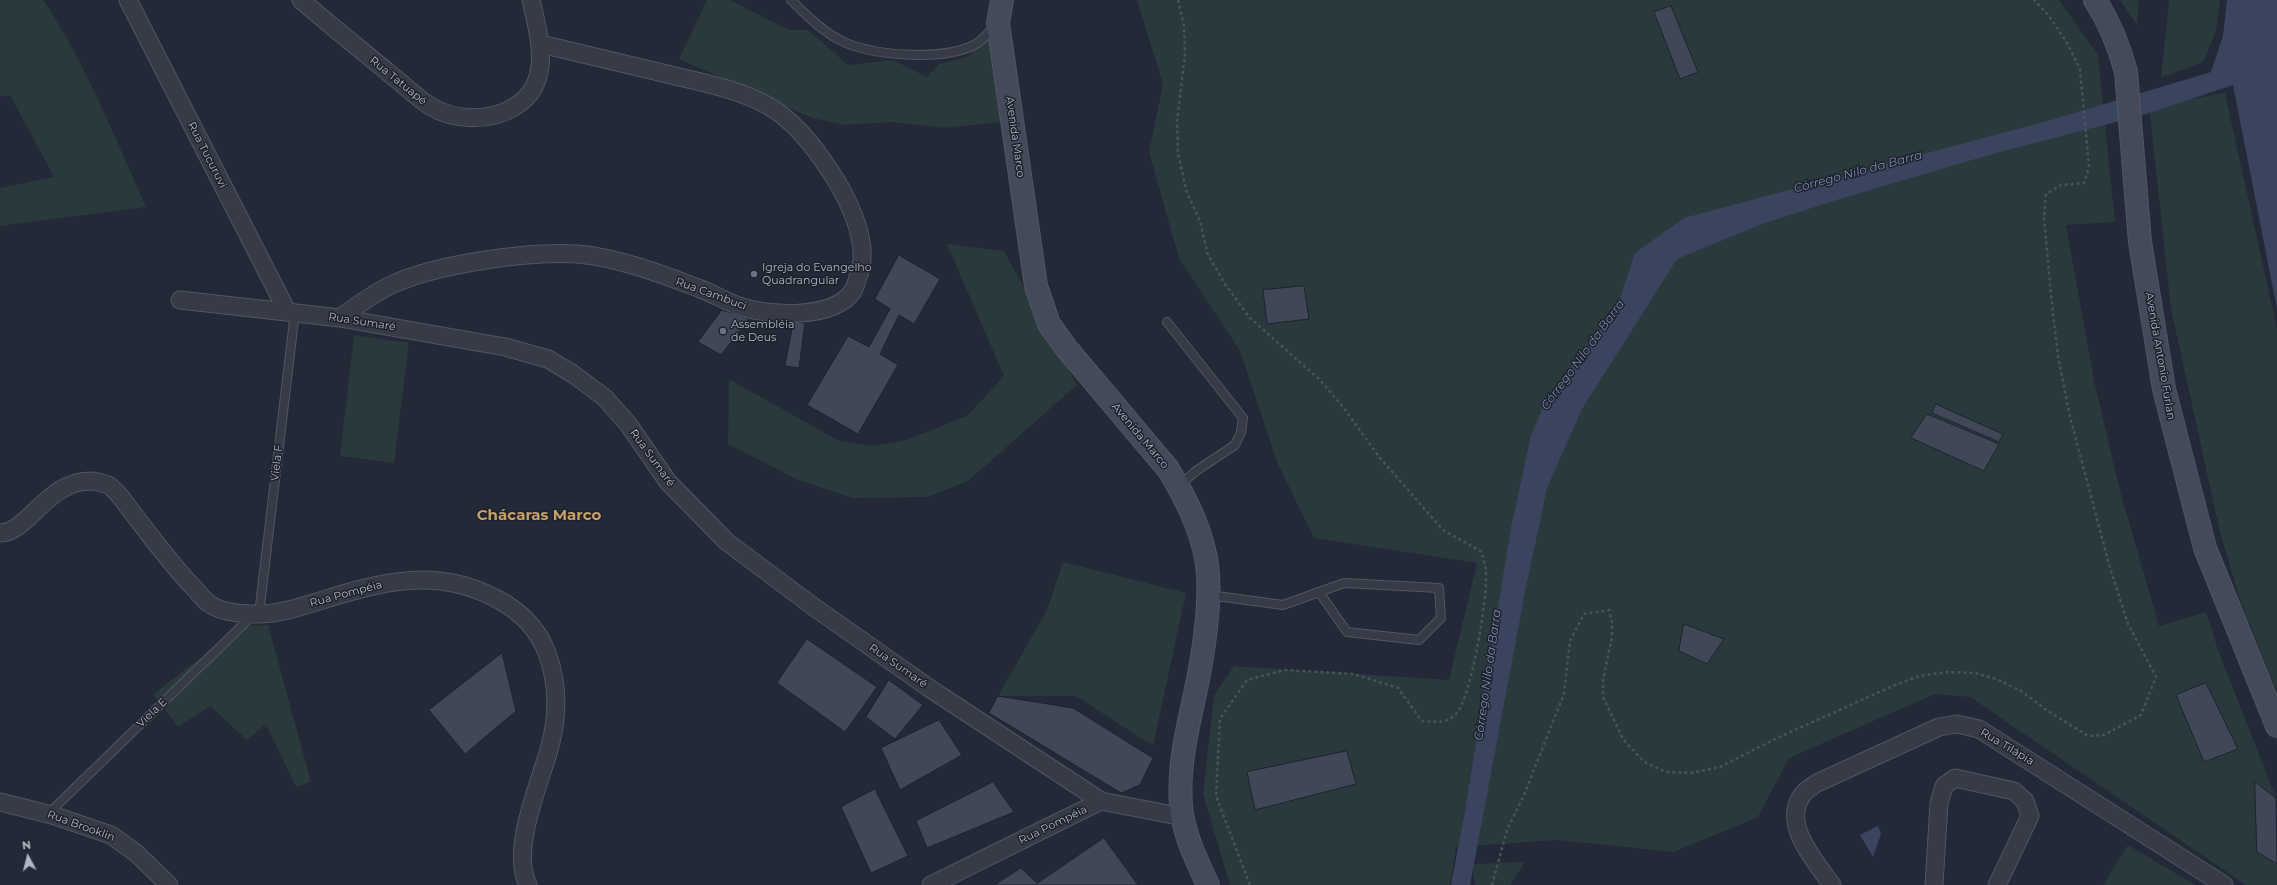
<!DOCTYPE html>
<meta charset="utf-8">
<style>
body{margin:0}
#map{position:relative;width:2277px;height:885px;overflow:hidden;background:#232937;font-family:Montserrat,sans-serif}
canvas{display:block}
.north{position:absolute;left:8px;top:837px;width:40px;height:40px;-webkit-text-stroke:3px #1c212c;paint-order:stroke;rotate:353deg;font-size:11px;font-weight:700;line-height:16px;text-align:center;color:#b2b6c4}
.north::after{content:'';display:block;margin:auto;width:14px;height:18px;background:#b2b6c4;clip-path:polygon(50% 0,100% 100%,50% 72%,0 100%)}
</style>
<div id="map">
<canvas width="2277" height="885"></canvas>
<div class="north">N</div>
</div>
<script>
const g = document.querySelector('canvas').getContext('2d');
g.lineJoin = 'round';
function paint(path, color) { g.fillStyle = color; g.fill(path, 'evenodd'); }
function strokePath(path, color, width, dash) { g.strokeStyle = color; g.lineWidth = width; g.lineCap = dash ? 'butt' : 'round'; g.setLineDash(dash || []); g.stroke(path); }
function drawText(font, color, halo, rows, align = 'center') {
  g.font = font + ' Montserrat,sans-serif'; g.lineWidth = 3; g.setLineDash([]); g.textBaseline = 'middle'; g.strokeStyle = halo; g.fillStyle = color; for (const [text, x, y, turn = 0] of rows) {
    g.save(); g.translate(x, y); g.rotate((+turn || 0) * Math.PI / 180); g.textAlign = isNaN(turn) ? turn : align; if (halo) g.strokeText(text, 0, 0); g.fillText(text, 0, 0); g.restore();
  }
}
const green = new Path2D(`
 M 0,0 L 43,0 C 86,64 115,137 146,207 L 0,226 L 0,188 L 54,177 L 10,95 L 0,97 Z
 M 707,0 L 730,0 L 789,30 L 808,30 L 848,65 L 893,60 L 927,77 L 939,64 L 967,57 L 990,37 L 1003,122 L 944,128 L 891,122 L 845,125 L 812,118 L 679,59 Z
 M 1137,0 L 2059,0 L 2098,55 L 2115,222 L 2066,225 L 2094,380 L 2119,487 L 2159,626 L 2206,612 L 2218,650 L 2277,800 L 2277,885 L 2246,885 L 1970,697 L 1935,694 L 1789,758 L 1758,817 L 1674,852 L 1557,840 L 1456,847 L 1450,885 L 1230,885 L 1203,794 L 1214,695 L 1234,666 L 1449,680 L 1477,563 L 1314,538 L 1277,462 L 1240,351 L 1179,258 L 1149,152 L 1163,84 Z
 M 2120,0 L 2139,0 L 2137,25 Z
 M 2169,0 L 2220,0 L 2216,31 L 2203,62 L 2161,78 Z
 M 2225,93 L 2277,329 L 2277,692 L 2240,600 L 2220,532 L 2171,309 L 2149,106 Z
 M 947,244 L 1004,251 L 1077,385 L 968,481 L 927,497 L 853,498 L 798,480 L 728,444 L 729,379 L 839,441 L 872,446 L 907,440 L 967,416 L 1004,376 Z
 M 354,335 L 409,343 L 394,463 L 340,456 Z
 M 1063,562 L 1186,593 L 1153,746 L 1076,696 L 998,696 L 1047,610 Z
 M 268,625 L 311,782 L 296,787 L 266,724 L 247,740 L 210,706 L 178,727 L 153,694 L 242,626 Z
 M 2128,845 L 2195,885 L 2103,885 Z
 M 1525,862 L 1510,885 L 1475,885 L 1472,864 Z`);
const water = new Path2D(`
 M 2227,0 L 2277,0 L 2277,309 L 2233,85 L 2143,115 L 1996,153 L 1843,198 L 1762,224 L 1677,259 L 1582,409 L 1547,488 L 1525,592 L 1470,885 L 1451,885 L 1465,811 L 1511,527 L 1531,435 L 1546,400 L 1616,310 L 1635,253 L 1684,218 L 2051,120 L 2211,72 L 2223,36 Z
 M 1878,826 L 1881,834 L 1873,857 L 1860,835 Z`);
const building = new Path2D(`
 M 1671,6 L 1698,72 L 1680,79 L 1654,12 Z
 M 899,255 L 940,279 L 914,324 L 899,315 L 880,354 L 898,365 L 858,434 L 807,405 L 848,336 L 869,347 L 890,309 L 875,299 Z
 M 1304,286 L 1309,319 L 1267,324 L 1263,290 Z
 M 722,310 L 749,319 L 721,355 L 698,342 Z
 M 794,321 L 805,323 L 799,368 L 785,366 Z
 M 1936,404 L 1949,410 L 2003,434 L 1999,442 L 1932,413 Z
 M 1927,414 L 1999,444 L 1984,471 L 1911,438 Z
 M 1684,624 L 1724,639 L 1707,664 L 1679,651 Z
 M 807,639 L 877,687 L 845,732 L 777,683 Z
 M 502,653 L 516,711 L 465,754 L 429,710 Z
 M 889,680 L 923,705 L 895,739 L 866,717 Z
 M 2206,683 L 2238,749 L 2204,762 L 2176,695 Z
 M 998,696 L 1073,708 L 1153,758 L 1140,785 L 1121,793 L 989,713 Z
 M 939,720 L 962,755 L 900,790 L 881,748 Z
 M 1347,751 L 1356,784 L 1255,810 L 1247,772 Z
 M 993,782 L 1014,812 L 927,848 L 916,821 Z
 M 2255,782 L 2276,798 L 2277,864 L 2257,852 Z
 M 875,789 L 908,856 L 871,873 L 841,807 Z
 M 1104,838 L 1138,885 L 994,885 L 1021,868 L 1037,883 Z`);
const path = new Path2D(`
 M 1178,0 L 1184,26 L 1185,54 L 1177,121 L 1178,154 L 1187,193 L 1200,221 L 1208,255 L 1225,284 L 1250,318 L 1320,380 L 1343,407 L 1380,458 L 1443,530 L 1482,552 C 1483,559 1486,566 1486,573 C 1488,595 1471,700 1456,714 C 1446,724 1436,722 1422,721 L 1398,688 L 1354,674 L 1285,670 L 1247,680 L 1220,719 L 1216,796 L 1250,885
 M 1492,885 L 1507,830 L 1524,795 L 1564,694 L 1570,641 L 1584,614 L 1609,610 L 1612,622 L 1612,637 L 1603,680 L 1603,697 L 1623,739 L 1644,762 L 1666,772 L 1691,773 L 1720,767 L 1775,739 L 1895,685 L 1919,676 L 1948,672 L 1975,673 L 1996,679 L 2021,691 L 2048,711 L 2088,736 L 2104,735 L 2141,715 L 2156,677 L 2128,624 L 2110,568 L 2070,417 L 2058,356 L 2051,295 L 2044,218 L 2046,194 L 2061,185 L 2084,183 L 2089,167 L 2080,69 L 2066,41 L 2049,16 L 2034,0`);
const service = new Path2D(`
 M 791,0 C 807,16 825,34 846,43 C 878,56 945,61 976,44 C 983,40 990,31 996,25
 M 1167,322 L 1243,418 L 1241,432 L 1235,445 L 1196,471 L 1179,486
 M 1209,595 L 1283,605 L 1344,583 L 1439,588 L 1441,618 L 1419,640 L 1347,632 L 1319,592
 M 259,614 L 295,312
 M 48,814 L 253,615`);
const minor = new Path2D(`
 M 128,0 L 287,311
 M 301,0 C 330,25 360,49 390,74 C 403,84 416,97 430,106 C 454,121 490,122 514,107 C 554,84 539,36 531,0
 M 180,300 L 340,318 L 505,347 L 548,359 L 573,374 L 605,398 L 628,424 L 668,482 L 727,542 L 814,607 L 929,688 L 1101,801
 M 340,318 C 357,306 372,294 391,285 C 436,264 528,251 577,254 C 616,257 662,274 698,288 C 712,293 725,301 739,306 C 768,316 833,320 853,291 C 855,287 857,281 858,277 C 873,242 844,190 824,162 C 809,140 787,115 763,103 C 733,88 700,82 667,74 C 625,64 583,54 541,44
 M 0,533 C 28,533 47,481 90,481 C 95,481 103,483 108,485 C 117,490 125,503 132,512 C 152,538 171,564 194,588 C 199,593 204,601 210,604 C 222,613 243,614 258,614 C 280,614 303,606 323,600 C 385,581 437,567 497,599 C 520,611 538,629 547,653 C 558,683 558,716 550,746 C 540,784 510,849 528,885
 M 0,802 L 52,815 L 111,835 L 136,853 L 169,885
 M 931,885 L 1101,801 L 1183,817
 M 1832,885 C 1816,862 1780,823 1803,794 C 1806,790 1813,786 1817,783 L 1939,727 L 1957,724 L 1979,729 L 2224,885
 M 1934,885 L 1939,803 L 1944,786 L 1955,778 L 2014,791 L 2025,801 L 2030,816 L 1997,885`);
const secondary = new Path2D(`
 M 1002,0 L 998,23 L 1036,286 L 1049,324 L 1067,349 L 1168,469 C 1186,498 1202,531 1207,564 C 1212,601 1203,657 1195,694 C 1187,730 1178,768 1181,805 C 1183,833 1196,859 1208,885
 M 2095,0 C 2110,23 2119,46 2126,72 L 2140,242 L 2164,389 L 2205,548 L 2277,726`);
const markers = [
 [754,274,4,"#6b7280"],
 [723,331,4,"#6b7280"]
];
const streetNames = [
 ["Rua Tatuapé",398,81,39],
 ["Avenida Marco",1015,137,82],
 ["Rua Tucuruvi",207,155,63],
 ["Rua Cambuci",711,294,20],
 ["Rua Sumaré",362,322,9],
 ["Avenida Antonio Furlan",2160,356,80],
 ["Avenida Marco",1140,436,50],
 ["Rua Sumaré",652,458,54],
 ["Viela F",277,463,-83],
 ["Rua Pompéia",346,594,-15],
 ["Rua Sumaré",898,666,35],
 ["Viela E",152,713,-44],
 ["Rua Tilápia",2007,747,31],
 ["Rua Pompéia",1053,825,-26],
 ["Rua Brooklin",81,826,20]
];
const poiNames = [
 ["Igreja do Evangelho",762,268],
 ["Quadrangular",762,281],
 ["Assembléia",731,325],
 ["de Deus",731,338]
];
const waterNames = [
 ["Córrego Nilo da Barra",1858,172,-15],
 ["Córrego Nilo da Barra",1583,355,-54],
 ["Córrego Nilo da Barra",1488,675,-82]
];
const districtNames = [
 ["Chácaras Marco",539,516]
];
paint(green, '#29393c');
paint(water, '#3a445f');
paint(building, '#404757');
strokePath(building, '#1e232e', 1);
strokePath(service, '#525662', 10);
strokePath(minor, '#525662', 19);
strokePath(secondary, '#525662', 24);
strokePath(path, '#47545a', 2.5, [3, 3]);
strokePath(service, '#373b48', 8);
strokePath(minor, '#373b48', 17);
strokePath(secondary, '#454a5a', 22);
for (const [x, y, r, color] of markers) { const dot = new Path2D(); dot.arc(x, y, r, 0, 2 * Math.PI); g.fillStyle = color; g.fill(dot); strokePath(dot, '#1c212c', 1.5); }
drawText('11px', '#b2b6c4', '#1c212c', streetNames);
drawText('11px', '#b2b6c4', '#1c212c', poiNames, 'left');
drawText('italic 12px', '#7c89aa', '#1c212c', waterNames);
drawText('bold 15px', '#c89f68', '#1c212c', districtNames);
</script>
